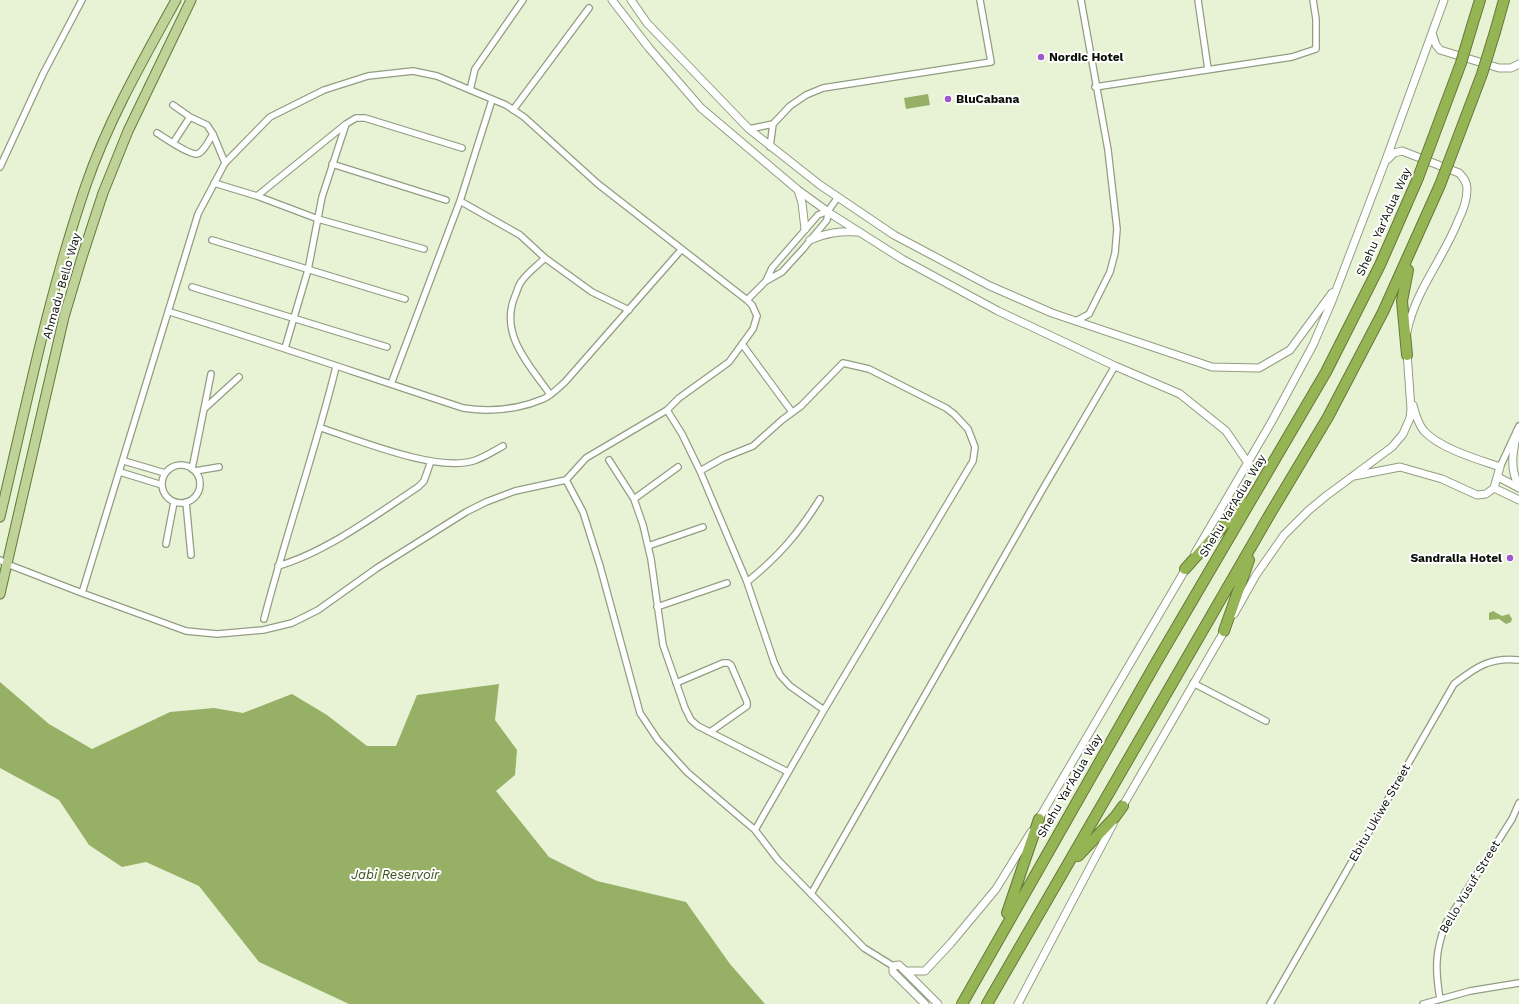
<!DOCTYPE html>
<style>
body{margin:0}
canvas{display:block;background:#e8f3d6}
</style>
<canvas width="1519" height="1004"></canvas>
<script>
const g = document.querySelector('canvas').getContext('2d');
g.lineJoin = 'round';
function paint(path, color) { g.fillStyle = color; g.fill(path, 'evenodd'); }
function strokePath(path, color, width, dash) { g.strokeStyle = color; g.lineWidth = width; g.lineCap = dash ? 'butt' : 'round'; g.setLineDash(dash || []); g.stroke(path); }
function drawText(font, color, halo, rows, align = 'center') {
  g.font = font + ' "Work Sans",sans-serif'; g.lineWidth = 4; g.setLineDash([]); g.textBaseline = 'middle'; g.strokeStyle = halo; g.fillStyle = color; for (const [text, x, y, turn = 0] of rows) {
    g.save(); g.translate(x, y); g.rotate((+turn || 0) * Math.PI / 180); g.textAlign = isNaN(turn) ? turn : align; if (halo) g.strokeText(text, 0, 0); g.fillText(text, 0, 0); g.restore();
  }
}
const water = new Path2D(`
 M 928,94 L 930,105 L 906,109 L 904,98 Z
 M 1493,611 L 1502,616 L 1509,614 L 1512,619 L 1511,622 L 1506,624 L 1499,619 L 1489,620 L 1489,613 Z
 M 0,682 L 49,724 L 92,749 L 170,712 L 214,708 L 243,713 L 292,694 L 327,715 L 367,746 L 396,746 L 417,695 L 499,684 L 495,720 L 517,750 L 515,775 L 496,791 L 549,857 L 597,881 L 686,902 L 730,964 L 765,1004 L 349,1004 L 259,962 L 199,886 L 146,862 L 122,867 L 89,845 L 59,800 L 0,768 Z`);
const minor = new Path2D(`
 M 1198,0 L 1208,69
 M 1095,87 L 1292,57 L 1316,49 L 1316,19 L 1313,0
 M 470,90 L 475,69 L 523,0
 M 173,105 L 190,117 L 207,125 L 213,134 L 225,163
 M 513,110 L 589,8
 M 749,129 L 773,124 L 790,106 L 806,95 L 823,88 L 991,62 L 980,0
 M 157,133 C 165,138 189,155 197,154 C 204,152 209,140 213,134
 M 173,143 L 190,117
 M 770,147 L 773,124
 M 332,164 L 446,200
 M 0,167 L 43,74 L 82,0
 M 214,183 L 257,196 L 318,219 L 424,249
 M 257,196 L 346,124 L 356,118 L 365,118 L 462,148
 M 460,201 L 520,235 L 545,258 L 592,292 L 629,310
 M 212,240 L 405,299
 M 545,258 C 537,266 527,273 521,282 C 518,286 517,292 515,296 C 499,334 529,365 550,394
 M 766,281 L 782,272 L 803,249 L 827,220 L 828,211 L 838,197
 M 192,287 L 387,347
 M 170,312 C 268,342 365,376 463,408 C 490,412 517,410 543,399 C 551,396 558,388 565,382 L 681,250
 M 1076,321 L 1089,314 L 1110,272 L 1115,253 L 1117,229 L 1108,150 L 1081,0
 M 742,344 L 792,412
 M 285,348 L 308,270 L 322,197 L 346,124
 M 391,384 L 460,201 L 492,100
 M 204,409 L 239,377
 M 667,410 L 682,434 L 700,471 L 747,582 L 774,662 L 780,675 L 790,686 L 824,710
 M 321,428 C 359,440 435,472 473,461 C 483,458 494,451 503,446
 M 609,460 L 634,499 L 643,525 L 651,559 L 663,645 L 685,708 L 691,720 L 698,726 L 788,772
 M 124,461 L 165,473
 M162 484a19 19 0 1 1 38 0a19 19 0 1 1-38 0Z
 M 1500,467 L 1519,426
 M 192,469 L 211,374
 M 195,471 L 219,467
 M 700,471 L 723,458 L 753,446 L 782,420 L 801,406 L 843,363 L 869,369 L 946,408 L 954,414 L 968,429 L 975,447 L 973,461 L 824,710 L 755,830
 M 120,472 L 162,485
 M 566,480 L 583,512 L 600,566 L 640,713 L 658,740 L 687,772 L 755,830 L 778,860 L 864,948 L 893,966
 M 634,499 L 678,467
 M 186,502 L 191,555
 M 166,544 L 174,502
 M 648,546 L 703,527
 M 0,560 L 7,564 L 82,593 L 198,214 L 225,163 L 270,117 L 324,90 L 368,76 L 413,71 L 437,76 L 506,105 L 524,117 L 598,184 L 747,300 L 766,281 L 772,268 L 818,215 L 828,211
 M 278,566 C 326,552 376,515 418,487 L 424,481 L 431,461
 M 747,582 C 779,556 798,534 820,499
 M 82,593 L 186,631 L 217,634 L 263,630 L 292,623 L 318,610 L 377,568 L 466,512 L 486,502 L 515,491 L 566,480 L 586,458 L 667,410 L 679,398 L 729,362 L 753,329 L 757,316 L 752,305 L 747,300
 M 657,607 L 727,583
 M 264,619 C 286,534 315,452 336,367
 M 676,683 L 723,663 L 728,663 L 731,665 L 747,702 L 747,706 L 710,732
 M 1193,683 L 1266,721
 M 811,894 L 1044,487 L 1115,366
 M 1440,999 C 1435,969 1435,951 1446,923 L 1512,819 L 1519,803
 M 1270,1004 L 1454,684 C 1476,667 1490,657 1519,660
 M 1423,1004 L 1470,991 L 1519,983`);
const tertiary = new Path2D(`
 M 612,0 L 649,48 L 701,108 L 798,190 L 831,214 L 902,259 L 998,311 L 1115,366 L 1180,394 L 1226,431 L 1248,463
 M 631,0 L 647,23 L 749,129 L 820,185 L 894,235 L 990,286 L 1052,313 L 1212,367 L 1259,368 L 1290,350 L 1332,293
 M 1432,33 L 1436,45 L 1440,50 L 1499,68 L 1511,68 L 1519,64
 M 1387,160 L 1394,153 L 1402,151 L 1459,173 C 1464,178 1467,182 1467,189 C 1467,200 1463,211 1458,221 C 1443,259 1415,291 1407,332
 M 798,190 L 802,203 L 805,229
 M 810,240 C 826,233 839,231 857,232
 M 1413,405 C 1415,413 1418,424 1424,431 C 1441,449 1477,459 1500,467 L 1494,488
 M 1517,432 C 1513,451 1509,469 1519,486
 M 1354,476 L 1400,467 L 1442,479 L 1477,495 L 1486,494 L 1494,488
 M 1498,477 L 1519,488
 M 1494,488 L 1519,500
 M 1195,553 L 1272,421 L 1313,345 L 1332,301 L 1385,162 L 1444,0
 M 1234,614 L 1256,575 L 1284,535 L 1309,510 L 1326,496 L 1392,447 L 1403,434 L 1410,418 L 1411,409 L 1407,352
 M 1121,809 L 1226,628
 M 1037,822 L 1188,565
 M 907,971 L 925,971 L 951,943 L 996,889 L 1031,832
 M 925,1004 L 893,972 L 893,966 L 899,965 L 938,1004
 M 1018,1004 L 1113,824`);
const primary = new Path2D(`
 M 0,517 C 26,406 49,293 86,185 C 108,121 143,60 176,0
 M 0,594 L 64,317 L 82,257 L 103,193 L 128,131 L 191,0`);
const motorway = new Path2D(`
 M 1472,26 L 1480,0
 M 1495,32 L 1504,0
 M 1407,355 L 1402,301 L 1408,270
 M 1185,569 L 1244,503
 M 1224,631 L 1249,560
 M 1078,856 L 1115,817 L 1123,806
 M 1007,913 L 1039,819
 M 962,1004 L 1157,661 L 1326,372 L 1380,265 L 1418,178
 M 987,1004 L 1270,514 L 1328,417 L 1383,312 L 1440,185`);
const motorwayBridge = new Path2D(`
 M 1418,178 L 1461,63 L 1472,26
 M 1440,185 L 1482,74 L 1495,32`);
const markers = [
 [1041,57,4,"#9f58cc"],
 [948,99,4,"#9f58cc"],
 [1510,558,4,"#9f58cc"]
];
const poiNames = [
 ["Nordic Hotel",1049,57],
 ["BluCabana",956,99],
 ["Sandralia Hotel",1502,558,"right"]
];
const streetNames = [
 ["Shehu Yar'Adua Way",1384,222,-66],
 ["Ahmadu Bello Way",62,286,-74],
 ["Shehu Yar'Adua Way",1233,506,-59],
 ["Shehu Yar'Adua Way",1070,786,-60],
 ["Ebitu Ukiwe Street",1380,813,-60],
 ["Bello Yusuf Street",1470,887,-59]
];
const waterNames = [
 ["Jabi Reservoir",395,875]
];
paint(water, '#96b065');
strokePath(minor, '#929d82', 8);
strokePath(tertiary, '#929d82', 9);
strokePath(primary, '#647a38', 11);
strokePath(motorway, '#647a38', 12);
strokePath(minor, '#fff', 5.5);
strokePath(tertiary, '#fff', 7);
strokePath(primary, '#bfd298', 9);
strokePath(motorway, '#95b454', 10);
strokePath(motorwayBridge, '#647a38', 12, []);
strokePath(motorwayBridge, '#95b454', 10);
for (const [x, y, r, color] of markers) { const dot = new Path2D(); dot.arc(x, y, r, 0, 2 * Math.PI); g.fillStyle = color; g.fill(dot); strokePath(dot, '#fff', 1.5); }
drawText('bold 12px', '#0a0e05', '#fff', poiNames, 'left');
drawText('12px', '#0a0e05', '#fff', streetNames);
drawText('italic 13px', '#3b4c15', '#fff', waterNames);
</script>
